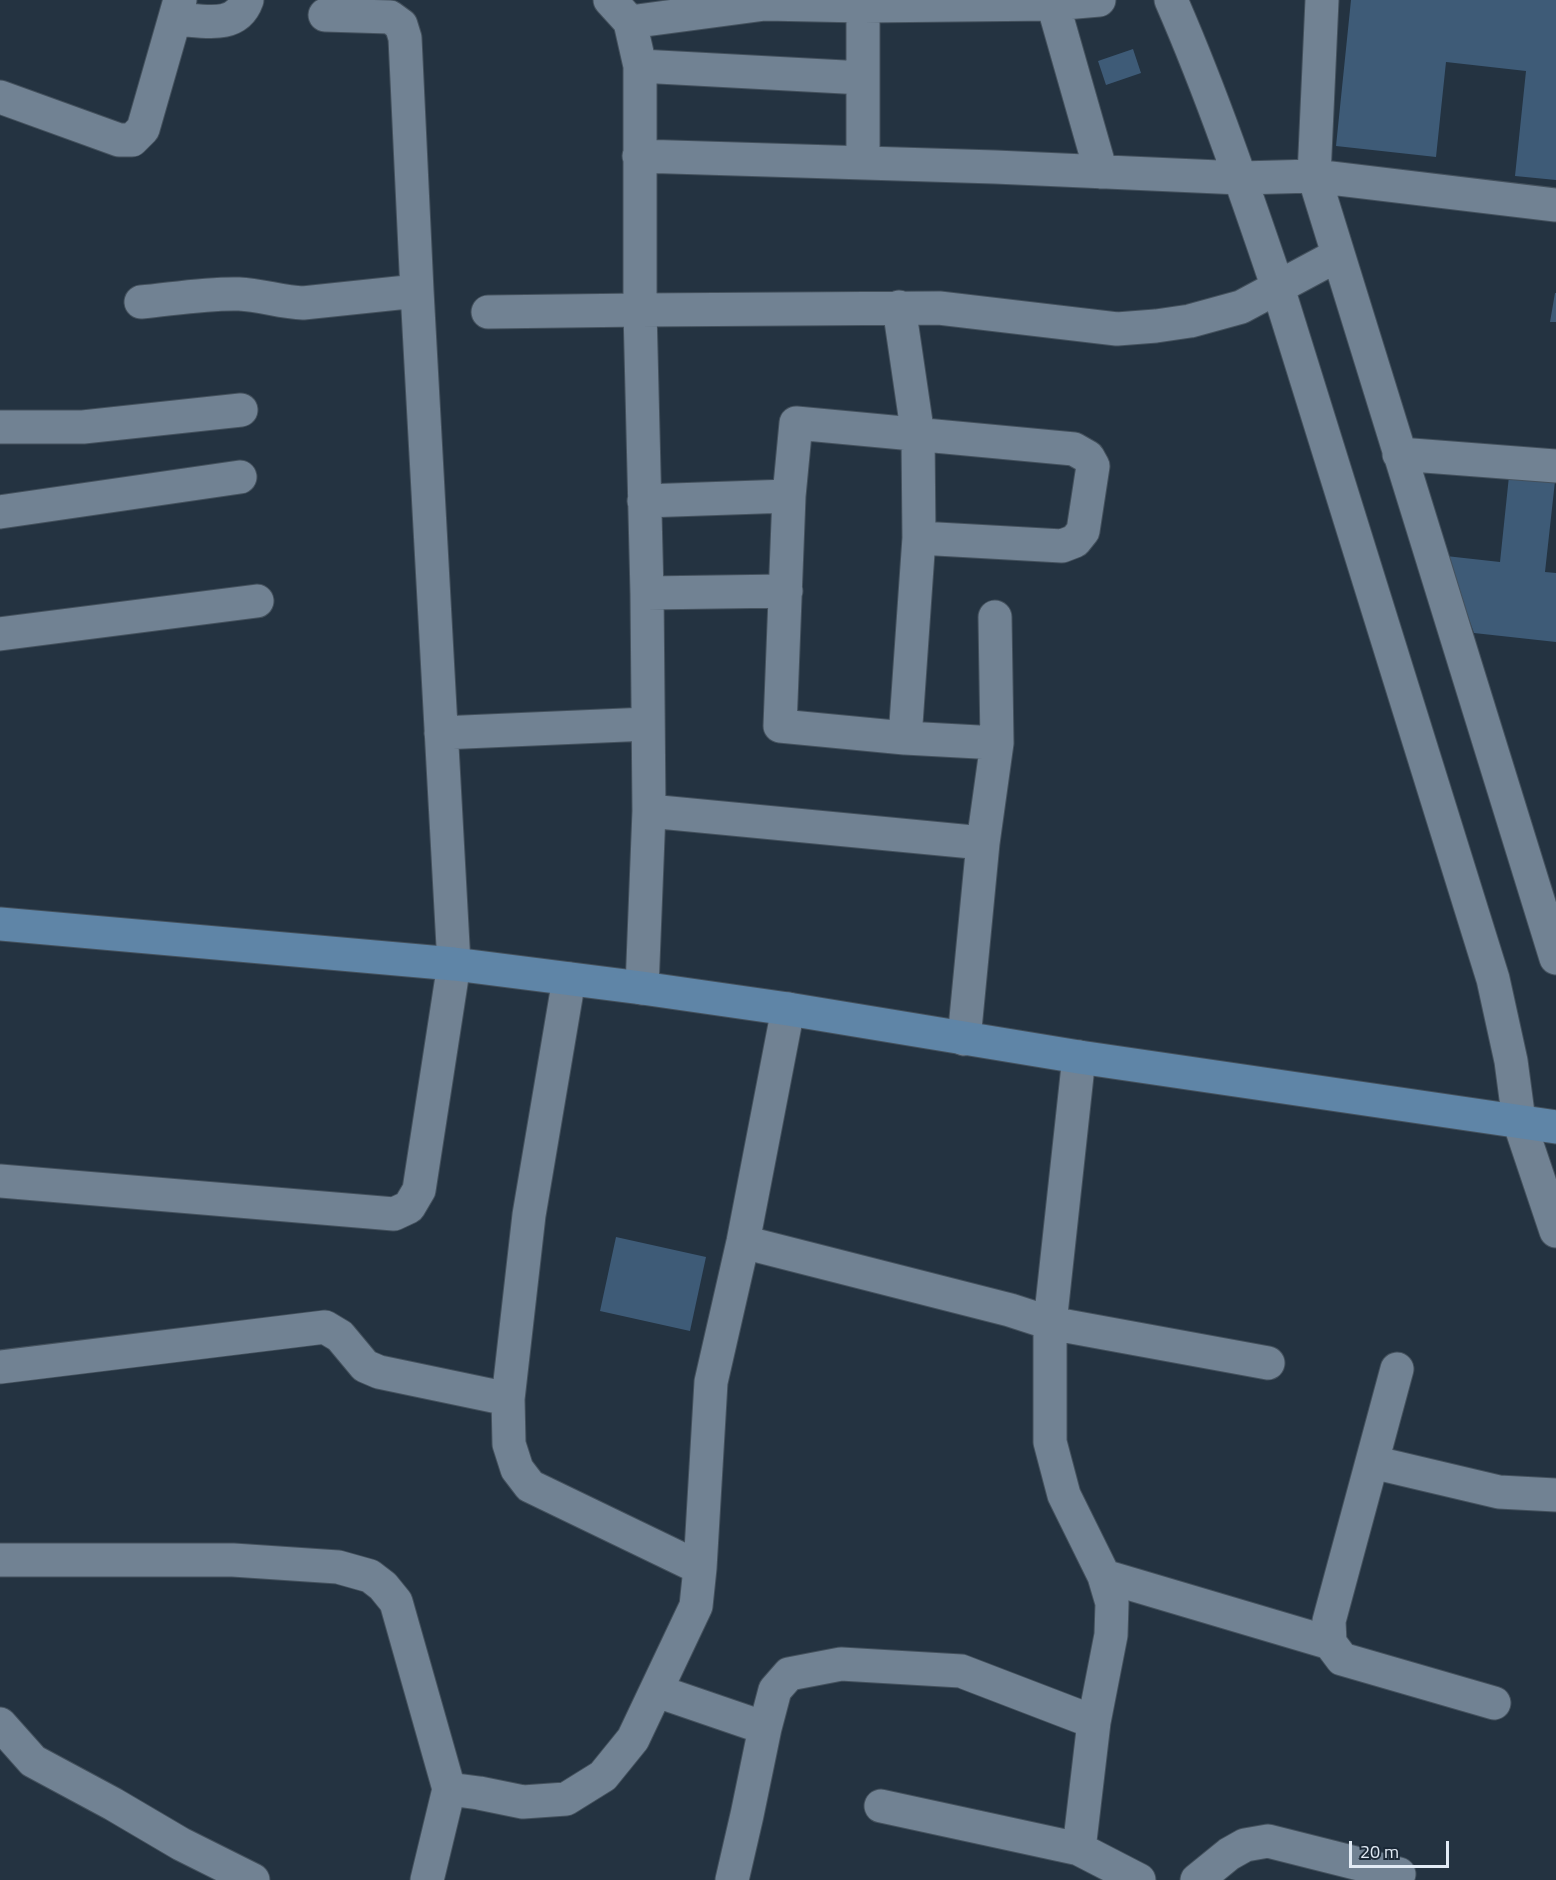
<!DOCTYPE html>
<style>
body{margin:0}
#map{position:relative;width:1556px;height:1880px;overflow:hidden;background:#243341;font-family:"Titillium Web",sans-serif}
canvas{display:block}
.scale{position:absolute;left:1349px;top:1841px;width:100px;height:27px;box-sizing:border-box;border:3px solid #e2ebf5;border-top:0;padding-left:8px;font-size:18px;line-height:21px;white-space:nowrap;color:#e2ebf5;-webkit-text-stroke:4px #1b2937;paint-order:stroke}
</style>
<div id="map">
<canvas width="1556" height="1880"></canvas>
<div class="scale">20 m</div>
</div>
<script>
const g = document.querySelector('canvas').getContext('2d');
g.lineJoin = 'round';
function paint(path, color) { g.fillStyle = color; g.fill(path, 'evenodd'); }
function strokePath(path, color, width, dash) { g.strokeStyle = color; g.lineWidth = width; g.lineCap = dash ? 'butt' : 'round'; g.setLineDash(dash || []); g.stroke(path); }
const building = new Path2D(`
 M 1351,0 L 1556,0 L 1556,180 L 1515,176 L 1526,71 L 1446,62 L 1436,157 L 1336,146 Z
 M 1133,49 L 1141,73 L 1106,85 L 1098,61 Z
 M 1555,293 L 1556,293 L 1556,322 L 1550,322 Z
 M 1509,476 L 1555,481 L 1545,572 L 1556,573 L 1556,642 L 1474,633 L 1446,556 L 1500,562 Z
 M 616,1237 L 706,1257 L 690,1331 L 600,1311 Z`);
const street = new Path2D(`
 M 610,0 L 630,22
 M 1171,0 C 1212,94 1245,191 1278,288 L 1493,979 L 1511,1061 L 1519,1121 L 1556,1231
 M 1322,0 L 1314,176 L 1556,958
 M 1053,4 L 1101,172
 M 863,6 L 863,163
 M 175,19 C 201,20 236,31 247,0
 M 640,66 L 863,78
 M 0,97 L 119,140 L 132,140 L 143,129 L 180,0
 M 639,156 L 995,167 L 1241,178 L 1314,176 L 1556,205
 M 141,302 C 173,299 207,293 239,294 C 261,295 281,302 303,303 L 417,291
 M 899,307 L 918,436 L 919,538 L 905,738 L 997,743
 M 488,312 L 640,310 L 640,66 L 630,22 L 765,4 L 863,6 L 1053,4 L 1099,0
 M 0,427 L 83,427 L 241,410
 M 1399,454 L 1556,466
 M 644,501 L 789,496
 M 0,512 L 240,477
 M 647,593 L 786,591
 M 0,634 L 257,601
 M 441,733 L 648,724
 M 905,738 L 780,726 L 789,496 L 796,423 L 1074,449 L 1088,457 L 1093,466 L 1083,531 L 1075,541 L 1062,546 L 919,538
 M 649,811 L 983,843
 M 569,979 L 529,1215 L 508,1399 L 509,1444 L 517,1469 L 530,1486 L 700,1568
 M 642,988 L 649,811 L 647,593 L 640,310 L 939,308 L 1117,329 L 1156,326 L 1190,321 L 1241,307 L 1338,255
 M 964,1039 L 983,843 L 997,743 L 995,617
 M 1079,1057 L 1050,1323 L 1050,1442 L 1064,1495 L 1104,1576 L 1112,1603 L 1111,1635 L 1094,1722
 M 0,1181 L 394,1214 L 409,1207 L 419,1190 L 454,964 L 417,291 L 405,38 L 401,25 L 390,17 L 325,15
 M 743,1242 L 1010,1310 L 1050,1323 L 1268,1363
 M 0,1367 L 325,1327 L 340,1336 L 365,1366 L 379,1372 L 508,1399
 M 1397,1369 L 1329,1621 L 1330,1643 L 1342,1659 L 1494,1703
 M 1372,1462 L 1499,1492 L 1556,1495
 M 0,1560 L 233,1560 L 338,1567 L 370,1576 L 383,1586 L 396,1602 L 449,1789
 M 1104,1576 L 1330,1643
 M 657,1691 L 765,1728
 M 0,1724 L 33,1761 L 113,1804 L 181,1844 L 253,1880
 M 881,1806 L 1079,1849
 M 427,1880 L 449,1789 L 479,1793 L 523,1802 L 566,1799 L 603,1776 L 633,1739 L 696,1606 L 700,1568 L 711,1382 L 743,1242 L 788,1009
 M 732,1880 L 747,1815 L 765,1728 L 775,1690 L 789,1674 L 841,1664 L 961,1671 L 1094,1722 L 1079,1849 L 1139,1880
 M 1197,1880 L 1229,1854 L 1245,1845 L 1268,1841 L 1399,1874`);
const secondary = new Path2D(`
 M 0,924 L 454,964 L 642,988 L 788,1009 L 1079,1057 L 1556,1127`);
paint(building, '#3e5b77');
strokePath(street, '#44515d', 35);
strokePath(secondary, '#44515d', 35);
strokePath(street, '#718293', 33);
strokePath(secondary, '#5f85a7', 33);
</script>
